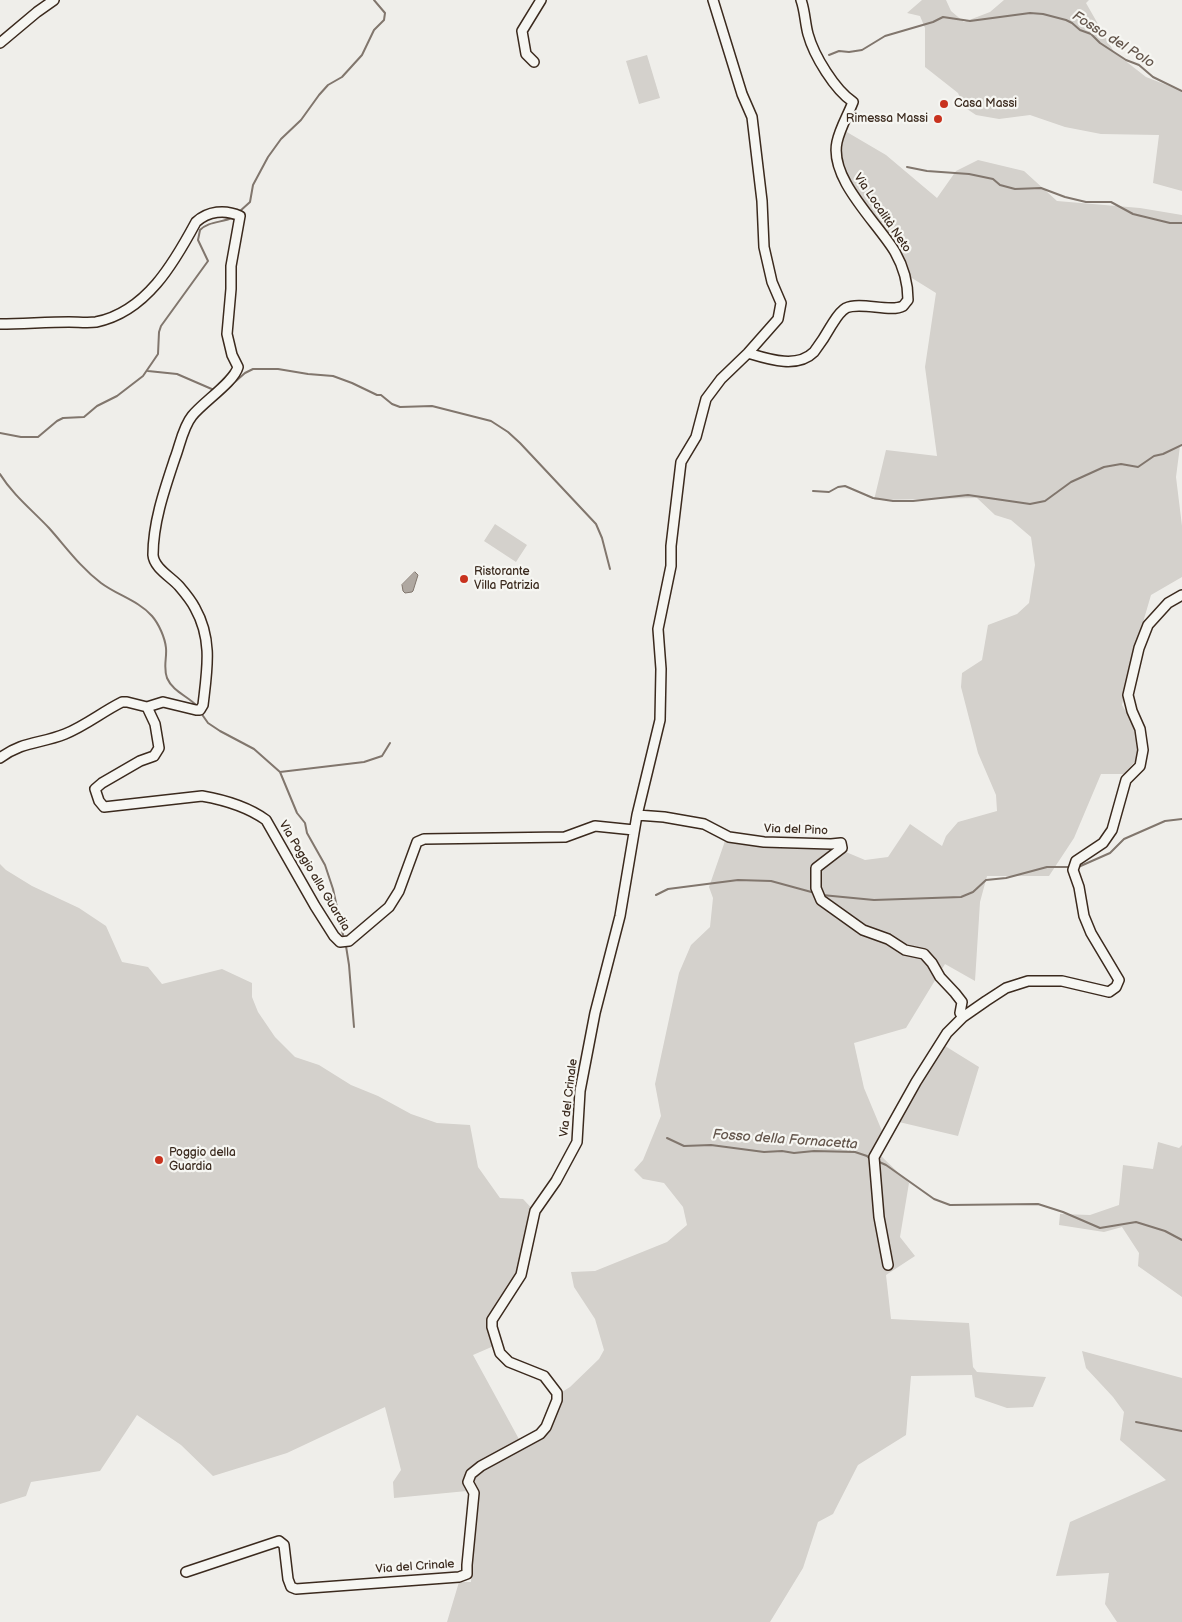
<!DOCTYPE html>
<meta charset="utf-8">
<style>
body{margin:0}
canvas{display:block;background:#efeeea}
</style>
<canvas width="1182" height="1622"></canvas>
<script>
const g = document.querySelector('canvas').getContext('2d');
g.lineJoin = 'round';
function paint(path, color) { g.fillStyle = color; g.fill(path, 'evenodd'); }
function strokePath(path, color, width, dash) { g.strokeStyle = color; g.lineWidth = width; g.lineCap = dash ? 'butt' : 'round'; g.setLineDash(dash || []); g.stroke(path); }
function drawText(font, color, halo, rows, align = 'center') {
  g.font = font + ' "Balsamiq Sans",sans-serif'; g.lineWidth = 4.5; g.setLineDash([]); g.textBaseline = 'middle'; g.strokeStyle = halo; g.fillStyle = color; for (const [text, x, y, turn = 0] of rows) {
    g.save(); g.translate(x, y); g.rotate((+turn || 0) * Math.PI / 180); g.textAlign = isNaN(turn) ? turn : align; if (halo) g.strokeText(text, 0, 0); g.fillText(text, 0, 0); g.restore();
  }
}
const green = new Path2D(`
 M 922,0 L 946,0 L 951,11 L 964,22 L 990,12 L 1004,0 L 1089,0 L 1086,3 L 1114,52 L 1146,77 L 1182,91 L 1182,191 L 1153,183 L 1159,135 L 1101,134 L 1065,127 L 1030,115 L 999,119 L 976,115 L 964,107 L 958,93 L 925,67 L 925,28 L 920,16 L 907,13 Z
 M 647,55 L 660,98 L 639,104 L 626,61 Z
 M 840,128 L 886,155 L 937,198 L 956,171 L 978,160 L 1024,171 L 1057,201 L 1140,208 L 1182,215 L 1182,444 L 1180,446 L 1176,477 L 1182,526 L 1182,577 L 1151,595 L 1130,667 L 1122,705 L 1137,730 L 1137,759 L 1124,774 L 1101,774 L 1074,838 L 1049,876 L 987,876 L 980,902 L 975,981 L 945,964 L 906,1028 L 854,1043 L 864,1088 L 882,1131 L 937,1041 L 979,1067 L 958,1136 L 899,1122 L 879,1154 L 909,1183 L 900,1237 L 915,1256 L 886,1275 L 891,1319 L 969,1323 L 973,1367 L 977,1372 L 1046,1377 L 1033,1407 L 1007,1408 L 975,1397 L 972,1375 L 911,1376 L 906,1435 L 858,1465 L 833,1514 L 818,1522 L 803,1568 L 770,1622 L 447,1622 L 459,1582 L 471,1582 L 477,1500 L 467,1491 L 394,1498 L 393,1482 L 401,1470 L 385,1407 L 287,1453 L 213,1476 L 181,1445 L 137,1415 L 100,1471 L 31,1482 L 26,1496 L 0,1504 L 0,864 L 6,870 L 32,886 L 79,908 L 106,926 L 122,962 L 148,967 L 162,984 L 222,969 L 252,983 L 252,997 L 258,1012 L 275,1037 L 295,1057 L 319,1065 L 351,1085 L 378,1096 L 411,1114 L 437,1123 L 470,1125 L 478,1167 L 500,1198 L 523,1199 L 539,1216 L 524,1279 L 494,1319 L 503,1342 L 473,1355 L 520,1441 L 544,1427 L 554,1397 L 570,1387 L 599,1359 L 604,1350 L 595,1319 L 574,1287 L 571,1272 L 595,1271 L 667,1242 L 687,1225 L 683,1207 L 664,1183 L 643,1179 L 634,1170 L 643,1160 L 661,1116 L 655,1084 L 679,973 L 691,945 L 710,927 L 713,898 L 709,887 L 725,841 L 763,847 L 834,847 L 865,860 L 888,857 L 910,824 L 942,846 L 946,836 L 958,822 L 997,811 L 996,795 L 978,753 L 961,687 L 962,673 L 982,660 L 988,625 L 1017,614 L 1029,603 L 1035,565 L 1031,537 L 1011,520 L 995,515 L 977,498 L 874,500 L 886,450 L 937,456 L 925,367 L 936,293 L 899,270 L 888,251 L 842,186 L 832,146 Z
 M 495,524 L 527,545 L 516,562 L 484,541 Z
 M 1158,1142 L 1179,1148 L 1182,1145 L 1182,1297 L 1138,1266 L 1139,1253 L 1122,1227 L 1104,1232 L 1059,1225 L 1060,1214 L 1090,1215 L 1119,1205 L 1123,1165 L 1153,1169 Z
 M 1082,1351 L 1182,1378 L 1182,1622 L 1117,1622 L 1105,1604 L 1109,1573 L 1056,1576 L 1070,1522 L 1166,1480 L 1120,1440 L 1124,1412 L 1113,1397 L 1086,1368 Z`);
const water = new Path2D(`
 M 415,572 L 418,575 L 413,591 L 412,592 L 405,593 L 403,591 L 402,585 Z`);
const stream = new Path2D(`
 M 829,55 L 839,51 L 849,52 L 862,50 L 885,36 L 933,22 L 943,17 L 970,21 L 1030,13 L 1043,14 L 1066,20 L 1072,23 L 1080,30 L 1091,34 L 1100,43 L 1126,60 L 1139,65 L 1153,77 L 1182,91
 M 907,167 L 927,171 L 969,174 L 993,179 L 1000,185 L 1015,189 L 1041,188 L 1065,197 L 1086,202 L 1111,202 L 1133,214 L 1170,223 L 1182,223
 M 239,212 L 250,202 L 253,185 L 268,157 L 281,139 L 301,120 L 319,95 L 328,85 L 342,77 L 362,55 L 374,30 L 384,20 L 385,13 L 374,0
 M 148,371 L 177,374 L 214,390
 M 228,388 L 245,373 L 253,369 L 278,369 L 308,374 L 333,376 L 352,383 L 377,395 L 381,395 L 392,404 L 400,407 L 432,406 L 491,421 L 508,432 L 520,443 L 596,524 L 602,538 L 610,569
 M 0,433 L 21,437 L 38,437 L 57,421 L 63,418 L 84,417 L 97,406 L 117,396 L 143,376 L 158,354 L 159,332 L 161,326 L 208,261 L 198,240 L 200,230 C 209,221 222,223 234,217
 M 0,474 C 13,495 32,510 49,528 C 66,547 80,567 101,583 C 117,595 139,601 152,616 C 159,624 165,638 166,648 C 167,658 163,667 167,678 C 173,692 188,696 197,706
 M 813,491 L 829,492 L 838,487 L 845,486 L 873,498 L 893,501 L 913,501 L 968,495 L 1030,504 L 1045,501 L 1071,482 L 1104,467 L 1121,464 L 1138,467 L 1154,456 L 1163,454 L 1182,445
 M 201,713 L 208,723 L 220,731 L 254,749 L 280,772 L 297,813 L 305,823 L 307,833 L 325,865 L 333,889 L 343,935
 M 280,772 L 364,762 L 382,756 L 390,743
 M 1076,868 L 1110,853 L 1124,839 L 1165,821 L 1182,819
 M 656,895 L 668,889 L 738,880 L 771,881 L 815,893
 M 822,895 L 874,900 L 961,897 L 973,892 L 986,880 L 1006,878 L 1047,867 L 1072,867
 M 346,946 L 349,965 L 354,1027
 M 667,1138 L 684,1146 L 711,1145 L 764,1152 L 782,1151 L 794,1153 L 814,1151 L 855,1152 L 867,1156 L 870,1159
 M 877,1161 L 886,1165 L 934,1199 L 950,1205 L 1038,1204 L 1063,1212 L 1100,1228 L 1136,1222 L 1165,1231 L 1182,1240
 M 1136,1422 L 1182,1431`);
const minor = new Path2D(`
 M 0,43 L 37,12 L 54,0
 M 534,62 L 526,54 L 522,31 L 541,0
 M 0,324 C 23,324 46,322 69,322 C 78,322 88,323 96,322 C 146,312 174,263 196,222 C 208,211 225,209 240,216 L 231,266 L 231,289 L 227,334 L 232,355 L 238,367 C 234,382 203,402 192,416 C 183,427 180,445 175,458 C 165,488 153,522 153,555 C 154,568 171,577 179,586 C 185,593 191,600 195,608 C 213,640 207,670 203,705 L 200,710 L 196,710 L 163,702 L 147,707
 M 748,353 C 768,359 797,369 814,352 C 820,344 826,335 831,326 C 835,320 839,312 846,308 C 860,301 891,313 903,306 C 905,304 906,302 908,300 C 908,284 903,266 895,252 C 877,222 829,179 837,142 C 840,128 848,115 853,102 C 835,90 814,56 808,34 C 805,23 805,11 801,0
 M 0,758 C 23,741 40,744 65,734 C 85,726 102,712 122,702 L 127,702 L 147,707 L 155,724 L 159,748 L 154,756 L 140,761 L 102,783 L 95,789 L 99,801 L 104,807 L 202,796 C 225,800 248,807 266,820 L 315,906 L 334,936 L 340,942 L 349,941 L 389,907 L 399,891 L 417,842 L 424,839 L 565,837 L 595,826 L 634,830
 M 637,815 L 664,817 L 704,824 L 729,837 L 764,842 L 831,844 L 841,843 L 842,848 L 816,868 L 816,888 L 821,900 L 863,930 L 888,939 L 905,950 L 924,954 L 932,963 L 940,977 L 955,993 L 962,1002 L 960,1013 L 963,1017
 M 888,1265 L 879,1217 L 874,1157 L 916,1082 L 947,1033 L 963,1017 L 986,1001 L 1006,988 L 1028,981 L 1062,981 L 1109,992 L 1116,987 L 1119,980 L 1091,933 L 1084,916 L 1079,887 L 1073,870 L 1076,861 L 1103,843 L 1112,830 L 1126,780 L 1140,766 L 1143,750 L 1140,729 L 1132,711 L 1128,695 L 1139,648 L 1148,625 L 1168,603 L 1182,595
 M 186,1572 L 279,1541 L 284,1545 L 288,1579 L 291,1587 L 296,1589 L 459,1577 L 467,1574 L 467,1565 L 474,1493 L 468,1482 L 471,1474 L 481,1466 L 540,1434 L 546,1427 L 557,1400 L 557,1393 L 544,1376 L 509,1362 L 500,1353 L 492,1327 L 492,1320 L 521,1275 L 535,1211 L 556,1181 L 577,1142 L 580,1091 L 595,1013 L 620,916 L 637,815 L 660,720 L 661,669 L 658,629 L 671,566 L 671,546 L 681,462 L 696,437 L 706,399 L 721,379 L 748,353 L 778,319 L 781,303 L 772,282 L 764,247 L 762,201 L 752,117 L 742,94 L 713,0`);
const markers = [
 [944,104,5,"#c8321e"],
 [938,119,5,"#c8321e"],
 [464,579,5,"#c8321e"],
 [159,1160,5,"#c8321e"]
];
const poiNames = [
 ["Casa Massi",954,104],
 ["Rimessa Massi",928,119,"right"],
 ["Ristorante",474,572],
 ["Villa Patrizia",474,586],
 ["Poggio della",169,1153],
 ["Guardia",169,1167]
];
const streetNames = [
 ["Via Località Neto",882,213,56],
 ["Via del Pino",796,830,2],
 ["Via Poggio alla Guardia",314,876,59],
 ["Via del Crinale",569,1098,-83],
 ["Via del Crinale",415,1567,-4]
];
const waterNames = [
 ["Fosso del Polo",1113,40,32],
 ["Fosso della Fornacetta",785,1140,4]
];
paint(green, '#d4d1cc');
paint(water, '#afa8a1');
strokePath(water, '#81766d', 1);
strokePath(stream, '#81766d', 2);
strokePath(minor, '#3b2a1e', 12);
strokePath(minor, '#f6f6f2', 9);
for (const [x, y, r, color] of markers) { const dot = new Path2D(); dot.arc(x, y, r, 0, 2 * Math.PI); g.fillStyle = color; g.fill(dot); strokePath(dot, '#f6f6f2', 2); }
drawText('12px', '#3b2a1e', '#f6f6f2', poiNames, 'left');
drawText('12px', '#3b2a1e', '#f6f6f2', streetNames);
drawText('italic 14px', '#64564c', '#f6f6f2', waterNames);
</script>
